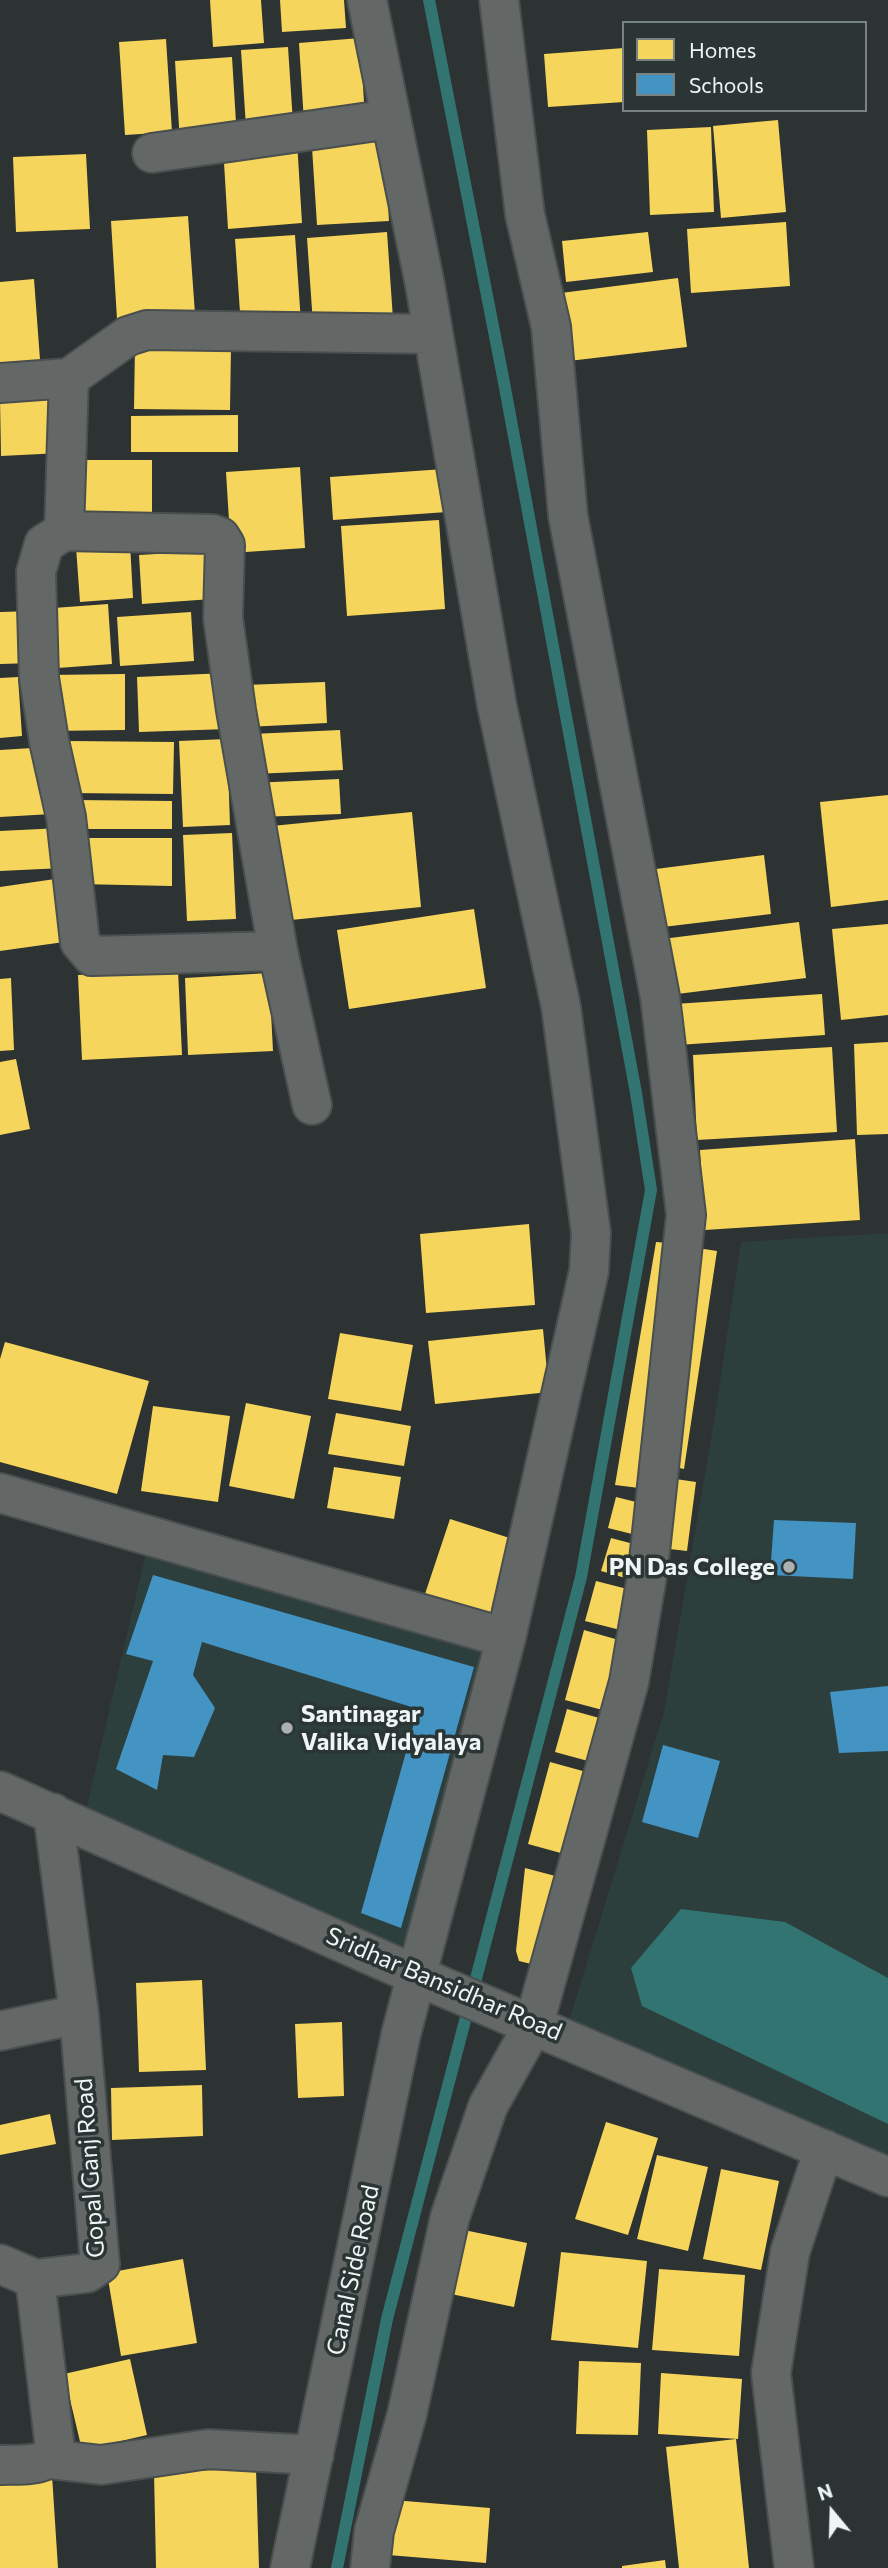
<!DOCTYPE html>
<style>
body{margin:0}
#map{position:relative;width:888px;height:2568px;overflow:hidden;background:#2d3232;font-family:Commissioner,sans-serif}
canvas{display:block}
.legend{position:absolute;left:622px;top:21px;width:245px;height:91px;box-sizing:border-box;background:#2a3534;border:2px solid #788281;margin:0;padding:9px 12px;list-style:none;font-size:21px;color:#eef5f4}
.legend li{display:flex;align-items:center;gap:14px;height:35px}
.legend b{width:35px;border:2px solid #788281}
.north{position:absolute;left:797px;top:2477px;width:70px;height:70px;-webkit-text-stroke:5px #2a3534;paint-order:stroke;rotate:341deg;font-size:19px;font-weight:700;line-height:28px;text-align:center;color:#eef5f4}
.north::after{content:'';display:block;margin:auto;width:24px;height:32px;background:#eef5f4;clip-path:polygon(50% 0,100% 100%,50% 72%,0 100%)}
</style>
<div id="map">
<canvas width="888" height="2568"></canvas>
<ul class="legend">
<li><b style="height:19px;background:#f6d55c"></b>Homes</li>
<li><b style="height:19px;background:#4393c3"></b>Schools</li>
</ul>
<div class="north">N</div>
</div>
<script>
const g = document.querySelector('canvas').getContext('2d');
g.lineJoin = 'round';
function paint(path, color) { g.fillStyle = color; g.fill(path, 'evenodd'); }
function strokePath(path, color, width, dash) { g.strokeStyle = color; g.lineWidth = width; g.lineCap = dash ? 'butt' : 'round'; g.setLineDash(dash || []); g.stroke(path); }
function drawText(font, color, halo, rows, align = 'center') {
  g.font = font + ' Commissioner,sans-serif'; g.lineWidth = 7; g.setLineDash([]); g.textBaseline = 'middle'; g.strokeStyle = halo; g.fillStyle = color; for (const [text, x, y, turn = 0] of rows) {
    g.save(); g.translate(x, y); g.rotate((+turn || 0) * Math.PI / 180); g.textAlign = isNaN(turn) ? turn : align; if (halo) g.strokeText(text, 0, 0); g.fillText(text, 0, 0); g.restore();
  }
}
const built = new Path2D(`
 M 888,1233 L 888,2160 L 569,2021 L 664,1712 L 714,1422 L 741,1242 Z
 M 146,1553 L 493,1642 L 405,1950 L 85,1814 Z`);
const water = new Path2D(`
 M 681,1909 L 785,1922 L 888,1978 L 888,2124 L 642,2006 L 631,1968 Z`);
const homes = new Path2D(`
 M 210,0 L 261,0 L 264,43 L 213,47 Z
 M 280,0 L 344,0 L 346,28 L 282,32 Z
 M 360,38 L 365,118 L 304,122 L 299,43 Z
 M 166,39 L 172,132 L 125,135 L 119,42 Z
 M 288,47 L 293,123 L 246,127 L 241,50 Z
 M 624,48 L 624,102 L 548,107 L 544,54 Z
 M 232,57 L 237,139 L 180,143 L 175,61 Z
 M 778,120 L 786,212 L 721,218 L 713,126 Z
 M 711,127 L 714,212 L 650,215 L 647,130 Z
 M 383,128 L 389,221 L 317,225 L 311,132 Z
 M 297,141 L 302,223 L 228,229 L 223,146 Z
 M 86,154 L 90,229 L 16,232 L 13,157 Z
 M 188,216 L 195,314 L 117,319 L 111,221 Z
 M 786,222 L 790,286 L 691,293 L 687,229 Z
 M 387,232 L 393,319 L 313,324 L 307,238 Z
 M 648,232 L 653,272 L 566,282 L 562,241 Z
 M 295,235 L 301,323 L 241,327 L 235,239 Z
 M 678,278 L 687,347 L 569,361 L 561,293 Z
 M 34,279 L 41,373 L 0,376 L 0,282 Z
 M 135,345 L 231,347 L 230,410 L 134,409 Z
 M 58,396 L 61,453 L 1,456 L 0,399 Z
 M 238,415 L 238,452 L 131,452 L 131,416 Z
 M 76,460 L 152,460 L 152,524 L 76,524 Z
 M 300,467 L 305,548 L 231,553 L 226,472 Z
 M 444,469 L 447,512 L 333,520 L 330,477 Z
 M 439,520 L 445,609 L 347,616 L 341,526 Z
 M 130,543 L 133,598 L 80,602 L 76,547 Z
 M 208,551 L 212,599 L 142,604 L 139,555 Z
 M 108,604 L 112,664 L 44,669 L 40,609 Z
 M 34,611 L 35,663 L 0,664 L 0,612 Z
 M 191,612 L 194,661 L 120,666 L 117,617 Z
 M 226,673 L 228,729 L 139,732 L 137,677 Z
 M 125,674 L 125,730 L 48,731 L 47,675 Z
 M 18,677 L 22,736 L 0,738 L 0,678 Z
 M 325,682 L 327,723 L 247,727 L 245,685 Z
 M 340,730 L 343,770 L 254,774 L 252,734 Z
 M 227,739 L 230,825 L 183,827 L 179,741 Z
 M 69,741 L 174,742 L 173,794 L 68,793 Z
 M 48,747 L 52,814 L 0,817 L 0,750 Z
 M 339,779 L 341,814 L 258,817 L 252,783 Z
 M 888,795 L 888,900 L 831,907 L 820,802 Z
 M 73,800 L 172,801 L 172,829 L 73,829 Z
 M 412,812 L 421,907 L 281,921 L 272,826 Z
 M 61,828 L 63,868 L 0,871 L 0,831 Z
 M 232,833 L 236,919 L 187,921 L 183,835 Z
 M 74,838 L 172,838 L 172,886 L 78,884 Z
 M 764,855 L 771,914 L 663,927 L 656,869 Z
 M 55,879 L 64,942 L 0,951 L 0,887 Z
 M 474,909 L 486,988 L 349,1009 L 337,930 Z
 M 799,922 L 806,978 L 669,995 L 662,939 Z
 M 888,924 L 888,1015 L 841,1020 L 832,929 Z
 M 178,970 L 182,1055 L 82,1060 L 78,975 Z
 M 269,973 L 273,1051 L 188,1055 L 185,978 Z
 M 11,978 L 14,1050 L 0,1051 L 0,979 Z
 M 822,994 L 825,1035 L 678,1045 L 675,1004 Z
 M 888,1042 L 888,1134 L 857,1135 L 854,1044 Z
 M 832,1047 L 837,1132 L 697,1140 L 693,1055 Z
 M 16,1059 L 30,1129 L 0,1135 L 0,1062 Z
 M 855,1139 L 860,1220 L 705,1230 L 700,1150 Z
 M 529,1224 L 535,1305 L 426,1313 L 420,1234 Z
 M 656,1242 L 680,1244 L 647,1489 L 615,1485 Z
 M 691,1247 L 717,1251 L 684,1469 L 661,1464 Z
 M 543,1329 L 549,1392 L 435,1404 L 428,1341 Z
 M 340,1333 L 413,1345 L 401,1411 L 328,1399 Z
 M 5,1342 L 149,1381 L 117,1494 L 0,1462 L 0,1359 Z
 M 246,1403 L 311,1416 L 294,1499 L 229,1486 Z
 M 153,1406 L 230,1416 L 218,1502 L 141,1491 Z
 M 336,1413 L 411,1426 L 404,1466 L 328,1454 Z
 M 334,1467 L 401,1477 L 394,1519 L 327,1508 Z
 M 662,1477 L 696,1482 L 687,1551 L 652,1547 Z
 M 616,1497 L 652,1506 L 644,1537 L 608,1528 Z
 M 450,1519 L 519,1541 L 492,1622 L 423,1600 Z
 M 611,1538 L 645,1547 L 636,1581 L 601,1571 Z
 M 596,1581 L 639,1592 L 628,1632 L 585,1621 Z
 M 584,1630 L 629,1643 L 610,1712 L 565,1700 Z
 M 567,1709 L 610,1721 L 599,1764 L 555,1752 Z
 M 550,1762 L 590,1773 L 568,1855 L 528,1844 Z
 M 525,1868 L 563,1878 L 539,1966 L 519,1961 L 516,1951 Z
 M 202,1980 L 206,2070 L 139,2072 L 136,1983 Z
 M 342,2022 L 344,2096 L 298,2098 L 295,2024 Z
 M 202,2085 L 203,2136 L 112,2140 L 111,2088 Z
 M 50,2114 L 56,2144 L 0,2155 L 0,2125 Z
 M 606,2122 L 658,2138 L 628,2235 L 575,2219 Z
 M 657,2155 L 708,2167 L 688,2251 L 637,2239 Z
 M 721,2169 L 779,2181 L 761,2270 L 703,2259 Z
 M 464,2230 L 527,2243 L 514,2307 L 451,2294 Z
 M 561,2252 L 647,2261 L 638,2348 L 551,2340 Z
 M 183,2259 L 197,2343 L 121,2356 L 107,2273 Z
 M 659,2269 L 745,2275 L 739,2356 L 652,2350 Z
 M 130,2359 L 147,2435 L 82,2450 L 64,2374 Z
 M 579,2361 L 641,2363 L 638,2435 L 576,2434 Z
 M 661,2373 L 742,2379 L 738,2439 L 658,2434 Z
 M 736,2439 L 749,2568 L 679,2568 L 666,2447 Z
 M 256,2469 L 259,2568 L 156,2568 L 154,2472 Z
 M 52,2475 L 58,2568 L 0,2568 L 0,2479 Z
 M 393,2500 L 490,2508 L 486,2563 L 388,2555 Z
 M 665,2560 L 666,2568 L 622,2568 L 622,2566 Z`);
const schools = new Path2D(`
 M 774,1520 L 856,1523 L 853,1579 L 770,1575 Z
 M 153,1575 L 474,1667 L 401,1928 L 361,1913 L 418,1709 L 202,1642 L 193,1675 L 215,1708 L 194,1757 L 163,1755 L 157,1790 L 116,1769 L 153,1661 L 126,1654 Z
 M 888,1686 L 888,1751 L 839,1753 L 830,1692 Z
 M 663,1745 L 720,1761 L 698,1838 L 642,1822 Z`);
const stream = new Path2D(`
 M 337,2568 L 387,2319 L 581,1577 L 651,1190 L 636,1093 L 502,372 L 429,0`);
const minor = new Path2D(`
 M 152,153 L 391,119
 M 69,378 L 128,336 L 147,330 L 433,334
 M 0,383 L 69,378 L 64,531 L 44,544 L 36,572 L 39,678 L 49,741 L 66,817 L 80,942 L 92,956 L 278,951
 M 64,531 L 212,534 L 220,537 L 225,545 L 223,618 L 236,710 L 278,951 L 312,1105
 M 0,1493 L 506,1638
 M 0,1791 L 443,1987 L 888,2177
 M 0,2031 L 79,2014
 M 0,2264 L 35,2279
 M 49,2459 L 101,2465 L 208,2449 L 314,2455
 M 0,2465 C 17,2464 50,2468 55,2449 L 35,2279 L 87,2273 L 100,2264 L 79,2014 L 53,1813
 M 290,2568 L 401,2034 L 506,1638 L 589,1271 L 591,1233 L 561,1007 L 497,706 L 425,285 L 367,0
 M 370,2568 L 374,2531 L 407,2414 L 450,2217 L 488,2106 L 534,2024 L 629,1682 L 648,1570 L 686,1215 L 660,997 L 568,516 L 551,327 L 525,215 L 499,0
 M 794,2568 L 771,2373 L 790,2252 L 824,2149`);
const markers = [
 [789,1567,7,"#aab1b0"],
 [287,1728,7,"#aab1b0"]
];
const poiNames = [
 ["PN Das College",775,1567],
 ["Santinagar",301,1714,"left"],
 ["Valika Vidyalaya",301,1742,"left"]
];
const streetNames = [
 ["Sridhar Bansidhar Road",444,1984,23],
 ["Gopal Ganj Road",90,2168,-94],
 ["Canal Side Road",353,2270,-78]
];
paint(built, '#2d3f3d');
paint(water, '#327471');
paint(homes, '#f6d55c');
paint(schools, '#4393c3');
strokePath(stream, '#327471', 12);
strokePath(minor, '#494e4e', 42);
strokePath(minor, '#636867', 38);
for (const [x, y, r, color] of markers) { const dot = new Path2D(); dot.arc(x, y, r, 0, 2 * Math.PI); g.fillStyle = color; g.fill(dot); strokePath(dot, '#2a3534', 2.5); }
drawText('bold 24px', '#eef5f4', '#2a3534', poiNames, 'right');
drawText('24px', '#eef5f4', '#2a3534', streetNames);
</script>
